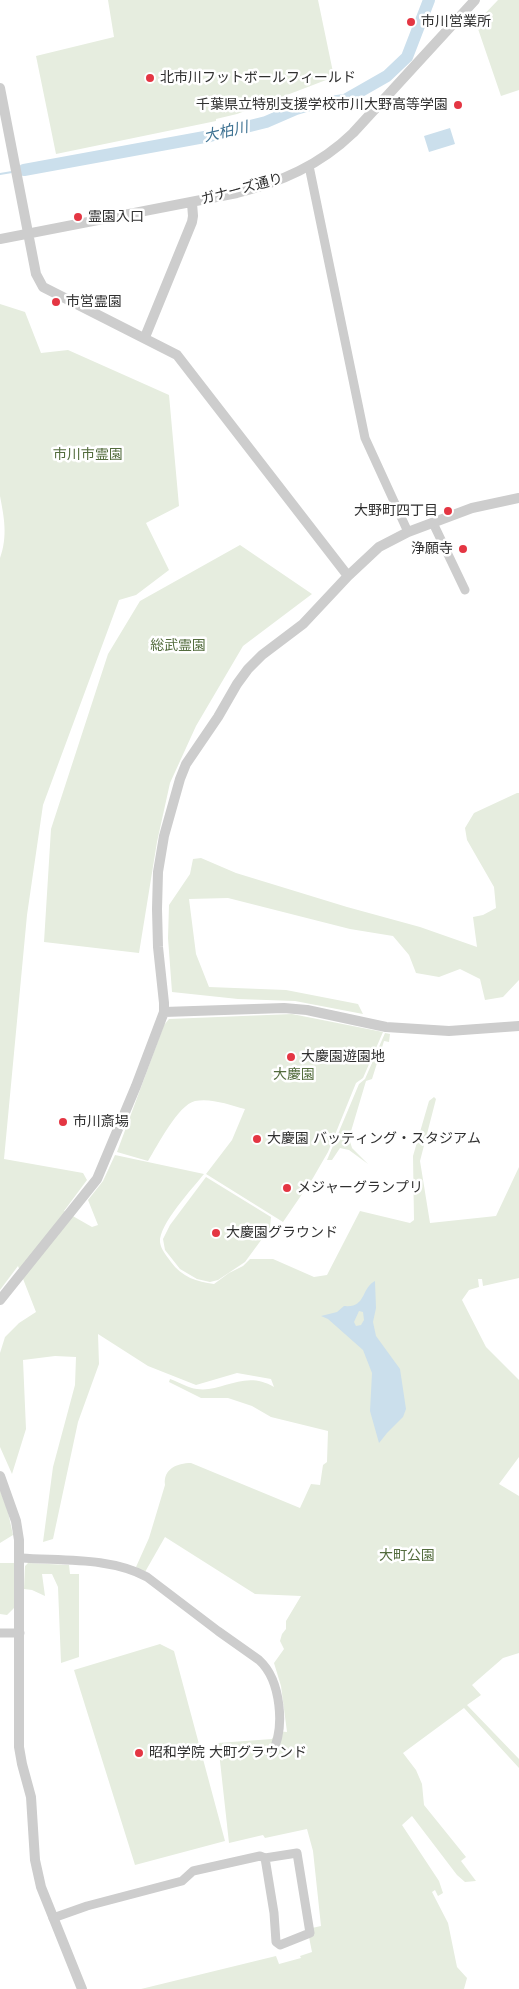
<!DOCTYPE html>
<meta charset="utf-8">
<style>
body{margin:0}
canvas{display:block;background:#fff}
</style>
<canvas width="519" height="1989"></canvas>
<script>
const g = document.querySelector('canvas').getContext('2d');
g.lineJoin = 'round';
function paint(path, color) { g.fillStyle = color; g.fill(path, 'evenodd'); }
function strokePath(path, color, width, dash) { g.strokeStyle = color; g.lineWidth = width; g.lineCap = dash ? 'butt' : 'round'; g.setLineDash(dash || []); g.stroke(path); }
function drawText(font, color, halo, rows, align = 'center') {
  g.font = font + ' Inter,"Noto Sans JP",sans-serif'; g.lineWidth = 5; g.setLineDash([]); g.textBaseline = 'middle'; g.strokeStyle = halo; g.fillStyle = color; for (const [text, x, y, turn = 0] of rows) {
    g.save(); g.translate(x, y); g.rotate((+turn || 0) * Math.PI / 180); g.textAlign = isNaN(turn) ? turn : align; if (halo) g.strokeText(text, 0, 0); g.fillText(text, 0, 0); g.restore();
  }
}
const green = new Path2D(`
 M 108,0 L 318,0 L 334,77 L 237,114 L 216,119 L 216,121 L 56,154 L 36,56 L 114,37 Z
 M 498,0 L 519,0 L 519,90 L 501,96 L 476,23 Z
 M 0,304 L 25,312 L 41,353 L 68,350 L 169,395 L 179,506 L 146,523 L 169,570 L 136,595 L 119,600 L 43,805 L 27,915 L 4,1159 L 83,1173 L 87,1180 L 64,1211 L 92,1227 L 98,1225 L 88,1200 L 103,1181 L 115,1155 L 204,1174 C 193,1188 159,1224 160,1242 C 161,1250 167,1256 171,1262 C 182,1277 197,1282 214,1284 L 229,1273 L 243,1266 L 250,1259 L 273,1259 L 314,1277 L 327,1275 L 360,1211 L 410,1223 L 414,1220 L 413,1156 L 429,1101 L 434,1097 L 436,1099 L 420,1161 L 430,1223 L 496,1216 L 519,1167 L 519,1278 L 483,1286 L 482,1279 L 478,1279 L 479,1287 L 469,1290 L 462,1300 L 486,1347 L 519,1380 L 519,1457 L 499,1484 L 519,1496 L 519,1653 L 503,1658 L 472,1685 L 481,1695 L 467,1705 L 519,1759 L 519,1768 L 464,1708 L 403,1753 L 416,1770 L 422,1784 L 424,1805 L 466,1857 L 461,1861 L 476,1881 L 465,1882 L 457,1875 L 412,1816 L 402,1825 L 439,1881 L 443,1893 L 438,1896 L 435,1890 L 432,1892 L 448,1923 L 457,1967 L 467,1978 L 464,1989 L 141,1989 L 276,1956 L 279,1964 L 301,1958 L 300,1956 L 312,1952 L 309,1937 L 312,1928 L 321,1926 L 313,1851 L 307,1829 L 265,1838 L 263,1835 L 229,1843 L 218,1743 L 272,1739 L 276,1731 L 287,1732 L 281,1686 L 274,1663 L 284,1649 L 280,1641 L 282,1634 L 286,1629 L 286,1621 L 301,1596 L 255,1594 L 165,1537 L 145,1572 L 136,1567 L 149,1538 L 165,1485 C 163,1469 177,1463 191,1463 L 300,1508 L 311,1484 L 320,1485 L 323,1465 L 327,1462 L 328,1431 L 271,1417 L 252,1406 L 228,1398 L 201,1398 L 169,1382 L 170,1379 C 179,1382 188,1388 197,1389 C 222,1393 244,1369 274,1387 L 271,1379 L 237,1373 L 196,1385 L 148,1366 L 98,1334 L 99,1364 L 78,1422 L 53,1539 L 43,1542 L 53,1467 L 75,1385 L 76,1357 L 55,1356 L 23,1360 L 26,1429 L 12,1474 L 0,1447 L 0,1353 L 5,1337 L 19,1323 L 36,1312 L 18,1266 L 0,1290 L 0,558 C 8,536 4,517 0,496 Z
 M 240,545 L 312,594 L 243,646 L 196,726 L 170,783 L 157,842 L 139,953 L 44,942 L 51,829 L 108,654 L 140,601 Z
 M 517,793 L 519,793 L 519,980 L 503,997 L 485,1000 L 480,979 L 460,969 L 439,977 L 416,973 L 409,955 L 393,936 L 350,929 L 228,898 L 189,899 L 196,954 L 209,987 L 286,990 L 358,1004 L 363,1014 L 295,1001 L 238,999 L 172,992 L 168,938 L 169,905 L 190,874 L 193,859 L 201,858 L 236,873 L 347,907 L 420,927 L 477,947 L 473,917 L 483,915 L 496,908 L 494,887 L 467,840 L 465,828 L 474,813 Z
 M 292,1014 L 383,1032 L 363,1078 L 356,1083 L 328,1152 L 313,1178 L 283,1222 L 206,1174 L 232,1140 L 245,1109 C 229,1105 212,1098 195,1101 C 178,1105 158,1145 148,1161 L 117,1152 L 164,1025 L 169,1019 Z
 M 385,1033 L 390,1034 L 389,1042 L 384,1041 L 372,1079 L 366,1081 L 349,1138 L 352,1148 L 368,1164 L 349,1150 L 340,1148 L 332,1160 L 327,1160 L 359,1084 L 365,1079 Z
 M 206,1177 L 271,1217 L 270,1228 L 245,1262 L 218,1280 L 210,1282 L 197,1279 L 180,1269 L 165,1250 L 163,1239 L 170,1225 Z
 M 0,1490 L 8,1512 L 13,1535 L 0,1543 Z
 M 0,1563 L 15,1563 L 14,1608 L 7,1615 L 0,1614 Z
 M 28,1563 L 69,1565 L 70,1574 L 79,1574 L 79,1657 L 61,1663 L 58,1587 L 52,1574 L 42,1574 L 45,1596 L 32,1590 L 24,1589 L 25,1566 Z
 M 160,1644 L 174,1651 L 225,1841 L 135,1865 L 74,1670 Z`);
const water = new Path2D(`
 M 450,128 L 455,144 L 429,152 L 424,136 Z
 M 375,1281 L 376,1308 L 373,1322 L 376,1336 L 400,1369 L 406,1409 L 403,1417 L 387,1433 L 379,1443 L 370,1411 L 372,1373 L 363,1350 L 328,1319 L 321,1316 L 337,1312 L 344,1306 C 367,1308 360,1289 375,1281 ZM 359,1311 L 363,1312 L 364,1320 L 361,1325 L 356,1326 L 354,1322 Z`);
const stream = new Path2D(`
 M 0,174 L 12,172`);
const river = new Path2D(`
 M 24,170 L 210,136 L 266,122 L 296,109 L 313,104 L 345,100 L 387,76 L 407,57 L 429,0`);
const minor = new Path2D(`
 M 309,166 L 365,438 L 408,532
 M 433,523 L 465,590
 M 21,1558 C 61,1561 110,1557 147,1577 L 218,1631 L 259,1660 C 281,1680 286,1729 271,1755
 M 0,1633 L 20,1633
 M 53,1918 L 87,1906 L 182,1881 L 193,1871 L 260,1856 L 265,1858 L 274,1913 L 276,1942 L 280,1945 L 310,1933 L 297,1853 L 265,1858`);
const tertiary = new Path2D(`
 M 0,88 L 36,274 L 43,287 L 177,355 L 348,576
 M 0,239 L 237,193 C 281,182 320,165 353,133 L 475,0
 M 145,337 L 192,222 L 193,216 L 192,203
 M 164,1012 L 284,1008 L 307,1010 L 386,1027 L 449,1031 L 519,1026
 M 0,1300 L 97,1179 L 136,1086 L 164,1012 L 164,1003 L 158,947 L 157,909 L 158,872 L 164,836 L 180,779 L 186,764 L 218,717 L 237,684 L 248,669 L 262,655 L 303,624 L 348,576 L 379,547 L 408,532 L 472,508 L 519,498
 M 0,1476 L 16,1521 L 19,1540 L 19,1747 L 22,1764 L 31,1797 L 35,1860 L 41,1887 L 82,1989`);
const markers = [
 [411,22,5,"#e43643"],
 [150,78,5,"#e43643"],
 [458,105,5,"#e43643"],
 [78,217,5,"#e43643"],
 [56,302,5,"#e43643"],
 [448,511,5,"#e43643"],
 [463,549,5,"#e43643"],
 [291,1057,5,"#e43643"],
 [63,1122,5,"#e43643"],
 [257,1139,5,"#e43643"],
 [287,1188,5,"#e43643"],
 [216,1233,5,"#e43643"],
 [139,1753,5,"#e43643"]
];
const poiNames = [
 ["市川営業所",421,22],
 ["北市川フットボールフィールド",160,78],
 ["千葉県立特別支援学校市川大野高等学園",448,105,"right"],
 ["霊園入口",88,217],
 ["市営霊園",66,302],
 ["大野町四丁目",438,511,"right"],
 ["浄願寺",453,549,"right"],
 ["大慶園遊園地",301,1057],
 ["市川斎場",73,1122],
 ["大慶園 バッティング・スタジアム",267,1139],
 ["メジャーグランプリ",297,1188],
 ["大慶園グラウンド",226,1233],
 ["昭和学院 大町グラウンド",149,1753]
];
const streetNames = [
 ["ガナーズ通り",242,189,-15]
];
const parkNames = [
 ["市川市霊園",88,455],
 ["総武霊園",178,646],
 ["大慶園",294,1075],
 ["大町公園",407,1556]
];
const waterNames = [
 ["大柏川",226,132,-13]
];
paint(green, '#e6eddf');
paint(water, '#cbdfec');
strokePath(stream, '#cbdfec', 2);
strokePath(river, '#cbdfec', 12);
strokePath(minor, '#cdcdcd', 9);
strokePath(tertiary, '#cdcdcd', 10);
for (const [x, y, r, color] of markers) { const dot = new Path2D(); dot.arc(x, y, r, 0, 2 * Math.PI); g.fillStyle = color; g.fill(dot); strokePath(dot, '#fff', 2); }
drawText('14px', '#303030', '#fff', poiNames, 'left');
drawText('14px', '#303030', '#fff', streetNames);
drawText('14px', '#536c3d', '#fff', parkNames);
drawText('italic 15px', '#3e7292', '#fff', waterNames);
</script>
